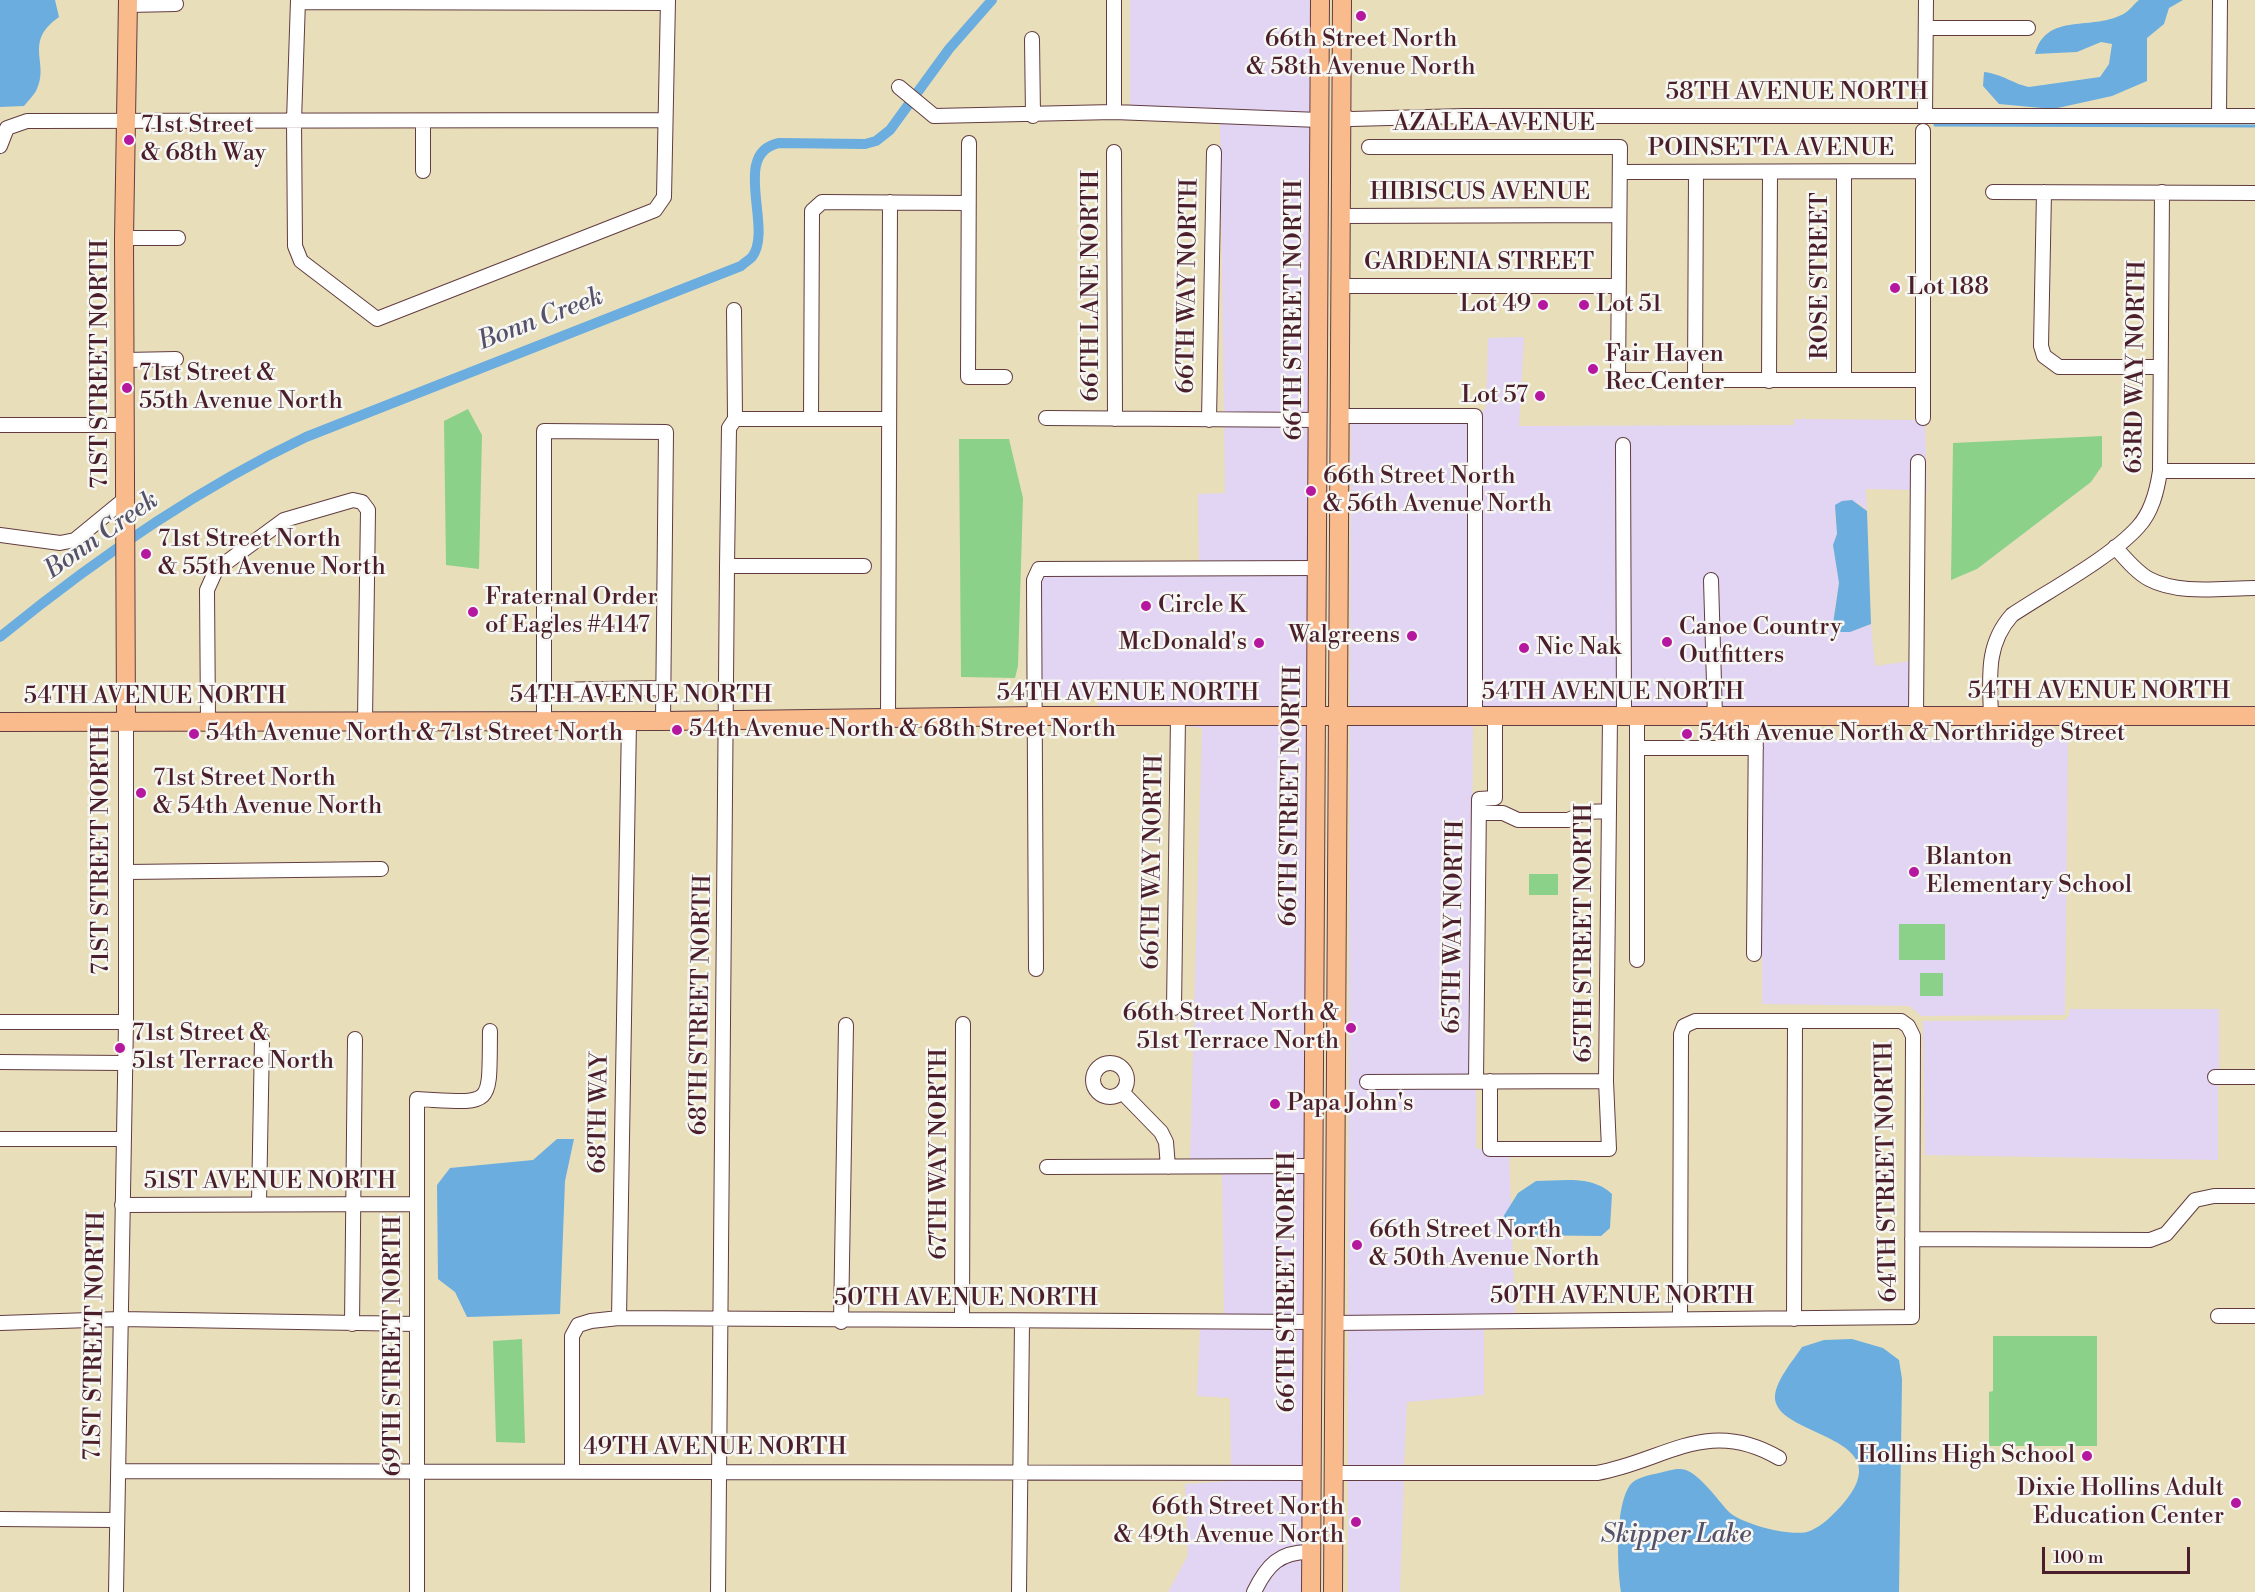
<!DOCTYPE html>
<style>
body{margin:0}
#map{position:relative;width:2255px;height:1592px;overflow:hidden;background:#e8dfba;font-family:"Libre Bodoni",serif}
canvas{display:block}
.scale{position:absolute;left:2042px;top:1547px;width:148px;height:27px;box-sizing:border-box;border:3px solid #4a1f2b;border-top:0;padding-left:8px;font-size:18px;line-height:21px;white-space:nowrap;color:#4a1f2b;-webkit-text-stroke:4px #f6f6f2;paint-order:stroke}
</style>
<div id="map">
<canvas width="2255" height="1592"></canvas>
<div class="scale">100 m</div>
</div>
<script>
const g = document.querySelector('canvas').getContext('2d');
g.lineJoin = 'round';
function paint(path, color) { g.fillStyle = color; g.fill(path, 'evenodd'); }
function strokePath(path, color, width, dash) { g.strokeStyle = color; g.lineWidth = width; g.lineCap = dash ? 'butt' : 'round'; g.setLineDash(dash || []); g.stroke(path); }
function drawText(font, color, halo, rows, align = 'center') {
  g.font = font + ' "Libre Bodoni",serif'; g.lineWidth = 5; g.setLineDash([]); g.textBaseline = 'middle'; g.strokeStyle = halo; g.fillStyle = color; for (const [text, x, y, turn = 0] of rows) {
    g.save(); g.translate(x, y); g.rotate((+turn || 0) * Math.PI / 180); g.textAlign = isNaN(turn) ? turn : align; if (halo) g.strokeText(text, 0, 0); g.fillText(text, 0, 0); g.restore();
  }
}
const built = new Path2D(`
 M 1130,0 L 1312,0 L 1312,114 L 1130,107 Z
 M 1220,123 L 1312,125 L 1311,414 L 1224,414 Z
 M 1524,337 L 1519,426 L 1794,425 L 1794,419 L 1918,420 L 1919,424 L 1925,423 L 1927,491 L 1923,491 L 1924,456 L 1914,456 L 1913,490 L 1866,489 L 1867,511 L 1859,503 L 1835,514 L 1837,534 L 1833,545 L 1839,583 L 1834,613 L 1850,632 L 1871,624 L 1875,666 L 1911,661 L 1911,711 L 1720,711 L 1716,574 L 1706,575 L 1710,711 L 1629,712 L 1628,439 L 1618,439 L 1619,712 L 1480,712 L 1480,413 L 1486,408 L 1488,338 Z
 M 1470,422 L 1470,712 L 1350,712 L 1351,423 Z
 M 1224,425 L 1310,425 L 1310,562 L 1199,563 L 1198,494 L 1225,493 Z
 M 1310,574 L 1309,712 L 1098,711 L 1098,698 L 1039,697 L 1039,582 L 1042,575 Z
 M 1184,723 L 1309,724 L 1306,1161 L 1190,1159 L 1202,728 L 1183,726 Z
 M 1350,724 L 1473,724 L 1471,1075 L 1362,1076 L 1362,1087 L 1476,1086 L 1476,1148 L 1485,1150 L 1486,1155 L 1509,1155 L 1511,1205 L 1503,1217 L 1505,1228 L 1512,1235 L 1515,1315 L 1348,1317 Z
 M 2068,738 L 2065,1015 L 1928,1016 L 1921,1016 L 1910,1006 L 1762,1004 L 1762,740 Z
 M 2069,1009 L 2219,1009 L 2219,1071 L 2210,1072 L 2210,1082 L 2218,1083 L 2218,1160 L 1925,1155 L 1923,1021 L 2065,1020 L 2069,1015 Z
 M 1306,1172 L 1305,1317 L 1224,1316 L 1222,1173 Z
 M 1484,1327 L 1484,1395 L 1407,1402 L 1404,1467 L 1348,1467 L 1348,1328 Z
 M 1200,1328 L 1304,1328 L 1303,1467 L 1231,1467 L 1230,1398 L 1197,1396 Z
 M 1231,1478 L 1303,1479 L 1302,1546 L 1284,1549 L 1269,1557 L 1258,1570 L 1248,1592 L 1168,1592 L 1188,1555 L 1185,1484 L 1231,1481 Z
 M 1348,1479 L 1404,1479 L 1400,1592 L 1348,1592 Z
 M 1302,1558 L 1302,1592 L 1260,1592 L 1267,1576 L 1286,1560 Z`);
const green = new Path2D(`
 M 468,409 L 482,435 L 479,569 L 446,565 L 444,421 Z
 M 2102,436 L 2102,466 L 2091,482 L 1977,569 L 1951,580 L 1953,443 Z
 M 959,439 L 1009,439 L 1023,498 L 1018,666 L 1015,678 L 961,677 Z
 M 1529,874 L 1558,874 L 1558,895 L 1529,895 Z
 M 1899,924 L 1945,924 L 1945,960 L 1899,960 Z
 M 1920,973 L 1943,973 L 1943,996 L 1920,996 Z
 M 1993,1336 L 2097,1336 L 2097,1446 L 1989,1446 L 1989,1392 L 1993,1391 Z
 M 522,1339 L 525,1443 L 496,1442 L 493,1341 Z`);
const water = new Path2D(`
 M 0,0 L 55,0 L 59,17 C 22,43 51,63 36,91 C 33,96 28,101 24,106 L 0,107 Z
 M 2139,0 L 2183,0 L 2169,8 L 2164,24 L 2147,38 L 2147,81 L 2112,96 L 2053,109 L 1999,104 L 1983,86 L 1984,72 C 2005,75 2011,83 2029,87 L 2100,77 L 2109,64 L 2112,44 L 2101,42 L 2077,52 L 2035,54 C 2046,11 2094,32 2125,13 C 2130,10 2134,4 2139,0 Z
 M 1852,500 L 1867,511 L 1871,624 L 1850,632 L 1841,632 L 1833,624 L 1839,583 L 1833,545 L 1837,534 L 1835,505 L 1842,501 Z
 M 557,1139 L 574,1139 L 565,1181 L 560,1314 L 467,1317 L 455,1292 L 438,1279 L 437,1185 L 450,1168 L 533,1160 Z
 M 1536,1181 C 1562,1181 1592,1175 1612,1194 L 1610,1228 L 1601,1236 L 1512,1235 L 1505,1228 L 1503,1217 L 1518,1193 Z
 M 1852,1339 L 1883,1348 L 1899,1360 L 1902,1379 L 1899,1592 L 1621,1592 C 1617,1567 1615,1506 1630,1485 C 1636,1477 1651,1475 1659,1473 C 1667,1471 1678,1467 1686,1470 C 1700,1475 1718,1500 1728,1511 C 1740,1524 1794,1538 1810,1531 C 1822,1526 1833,1515 1842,1505 C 1904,1435 1779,1438 1775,1399 C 1774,1382 1793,1361 1802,1347 L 1824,1340 Z`);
const stream = new Path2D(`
 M 1935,125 L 2255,126`);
const canal = new Path2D(`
 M 0,637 C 94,560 197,489 306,437 L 741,266 C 744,263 749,260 752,257 C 774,229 730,153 779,143 L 865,144 L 876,141 L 890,130 L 949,49 L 992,0`);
const minor = new Path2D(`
 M 298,0 L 294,121 L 295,246 L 301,261 L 377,319 L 655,210 L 664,197 L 668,0
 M 1114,0 L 1114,112
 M 298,2 L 668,3
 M 128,5 L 176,4
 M 1926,28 L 2028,28
 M 1032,39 L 1033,116
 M 899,87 L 934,116 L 1114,112 L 1319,120
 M 1340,115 L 1351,119 L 1465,116 L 2255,116
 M 1925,115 L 1926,0
 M 2219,116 L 2220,0
 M 423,121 L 423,171
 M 1923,131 L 1923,418
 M 969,143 L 968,377 L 1005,377
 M 0,146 L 7,128 L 27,121 L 665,120
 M 1369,147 L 1620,147 L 1618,380 L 1921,380
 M 1114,152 L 1115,419
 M 1620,172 L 1923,171
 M 1993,192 L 2255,193
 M 2044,192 L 2041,346 L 2044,356 L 2059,367 L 2159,367
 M 1340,216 L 1619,215
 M 124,238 L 178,238
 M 1340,286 L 1618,286
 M 734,310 L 735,419
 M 125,360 L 176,359
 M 1695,380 L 1696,173
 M 1844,380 L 1844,172
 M 1769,381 L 1770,173
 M 1339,416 L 1475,416 L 1475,718
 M 811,418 L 812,211 L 822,202 L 968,203
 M 1046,418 L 1319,420
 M 735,419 L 889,419
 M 1209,420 L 1214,152
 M 0,425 L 125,425
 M 1623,445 L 1624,717
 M 2160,471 L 2255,471
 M 0,535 L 60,543 L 75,540 L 125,499
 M 2115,547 C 2125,558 2136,572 2149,579 C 2179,595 2222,588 2255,588
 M 727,566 L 864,566
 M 1711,580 L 1715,717
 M 545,690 L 663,688
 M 1991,716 C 1990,679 1985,645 2012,615 C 2048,591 2110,558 2138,527 C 2152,512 2157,491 2160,471 L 2162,192
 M 1637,717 L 1637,960
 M 1916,717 L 1918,462
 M 888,719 L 890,202
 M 208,721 L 207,590 L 216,570 L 284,520 L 353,500 L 362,502 L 368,510 L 365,719
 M 544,721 L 544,431 L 666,432 L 663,721
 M 1637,748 L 1756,748
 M 1479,813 L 1503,813 L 1518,820 L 1568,820 L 1587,812 L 1609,811
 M 127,872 L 381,869
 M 1754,954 L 1756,717
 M 1036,969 L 1034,580 L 1039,569 L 1318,568
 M 1174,1008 L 1178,717
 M 0,1022 L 126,1022
 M 0,1062 L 124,1063
 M1093 1080a17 17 0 1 1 34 0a17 17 0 1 1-34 0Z
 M 2215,1077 L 2255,1077
 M 1476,1081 L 1479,799 L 1495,798 L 1495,718
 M 1490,1081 L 1490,1149 L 1609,1149 L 1606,1081 L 1610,717
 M 1367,1082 L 1606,1081
 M 1122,1092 L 1161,1132 L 1166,1142 L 1168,1167
 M 0,1139 L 123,1139
 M 1047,1167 L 1312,1166
 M 259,1203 L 262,1039
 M 122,1205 L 417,1204
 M 1912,1239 L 2150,1240 L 2166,1234 L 2195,1200 L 2214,1196 L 2255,1196
 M 2218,1316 L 2255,1316
 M 619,1318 L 629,721
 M 1794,1319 L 1795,1021
 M 962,1320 L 963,1024
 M 841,1322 L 846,1025
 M 0,1323 L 120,1319 L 417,1324
 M 1333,1323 L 1912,1317 L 1913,1036 L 1908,1026 L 1901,1021 L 1695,1021 L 1684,1026 L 1681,1034 L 1680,1318
 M 352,1324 L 355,1039
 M 572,1470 L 572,1336 L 578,1325 L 591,1321 L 619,1318 L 1313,1322
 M 118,1471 L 1311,1473
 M 1335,1473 L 1597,1473 C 1665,1461 1707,1416 1779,1458
 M 0,1519 L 116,1520
 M 116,1592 L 126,1022 L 126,722
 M 417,1592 L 417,1099 C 495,1103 489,1109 490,1031
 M 718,1592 L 727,566 L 729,428 L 735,419
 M 1019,1592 L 1022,1322
 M 1254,1592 C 1267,1565 1280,1551 1311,1552`);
const major = new Path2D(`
 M 0,722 L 663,721 L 1034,716 L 2255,716
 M 126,722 L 124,238 L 128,0
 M 1311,1592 L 1320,0
 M 1333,1592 L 1342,0`);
const markers = [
 [1361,16,6,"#b5179e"],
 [129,140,6,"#b5179e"],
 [1895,288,6,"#b5179e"],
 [1543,305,6,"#b5179e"],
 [1584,305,6,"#b5179e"],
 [1593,369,6,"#b5179e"],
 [127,388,6,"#b5179e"],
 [1540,396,6,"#b5179e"],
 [1311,491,6,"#b5179e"],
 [146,554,6,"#b5179e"],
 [1146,606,6,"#b5179e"],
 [473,612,6,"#b5179e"],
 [1412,636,6,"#b5179e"],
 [1667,642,6,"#b5179e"],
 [1259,643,6,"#b5179e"],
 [1524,648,6,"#b5179e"],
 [677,730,6,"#b5179e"],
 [194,734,6,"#b5179e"],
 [1687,734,6,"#b5179e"],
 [141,793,6,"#b5179e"],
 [1914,872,6,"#b5179e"],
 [1351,1028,6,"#b5179e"],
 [120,1048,6,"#b5179e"],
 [1275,1104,6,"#b5179e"],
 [1357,1245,6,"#b5179e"],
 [2087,1456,6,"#b5179e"],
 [2236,1503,6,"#b5179e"],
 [1356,1522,6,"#b5179e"]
];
const poiNames = [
 ["66th Street North",1361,40,"center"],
 ["& 58th Avenue North",1361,68,"center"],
 ["71st Street",141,126],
 ["& 68th Way",141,154],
 ["Lot 188",1907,288],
 ["Lot 49",1531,305,"right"],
 ["Lot 51",1596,305],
 ["Fair Haven",1605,355],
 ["Rec Center",1605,383],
 ["71st Street &",139,374],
 ["55th Avenue North",139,402],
 ["Lot 57",1528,396,"right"],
 ["66th Street North",1323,477],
 ["& 56th Avenue North",1323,505],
 ["71st Street North",158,540],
 ["& 55th Avenue North",158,568],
 ["Fraternal Order",485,598],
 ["of Eagles #4147",485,626],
 ["Circle K",1158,606],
 ["Canoe Country",1679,628],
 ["Outfitters",1679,656],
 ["Walgreens",1400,636,"right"],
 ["McDonald's",1247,643,"right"],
 ["Nic Nak",1536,648],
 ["54th Avenue North & 68th Street North",689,730],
 ["54th Avenue North & 71st Street North",206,734],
 ["54th Avenue North & Northridge Street",1699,734],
 ["71st Street North",153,779],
 ["& 54th Avenue North",153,807],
 ["Blanton",1926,858],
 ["Elementary School",1926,886],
 ["66th Street North &",1339,1014,"right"],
 ["51st Terrace North",1339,1042,"right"],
 ["71st Street &",132,1034],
 ["51st Terrace North",132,1062],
 ["Papa John's",1287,1104],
 ["66th Street North",1369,1231],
 ["& 50th Avenue North",1369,1259],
 ["Hollins High School",2075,1456,"right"],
 ["Dixie Hollins Adult",2224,1489,"right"],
 ["Education Center",2224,1517,"right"],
 ["66th Street North",1344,1508,"right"],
 ["& 49th Avenue North",1344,1536,"right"]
];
const streetNames = [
 ["58TH AVENUE NORTH",1797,93],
 ["AZALEA AVENUE",1494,124],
 ["POINSETTA AVENUE",1771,149],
 ["HIBISCUS AVENUE",1480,193],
 ["GARDENIA STREET",1479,263],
 ["ROSE STREET",1821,276,-90],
 ["66TH LANE NORTH",1092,286,-90],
 ["66TH WAY NORTH",1189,286,-89],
 ["66TH STREET NORTH",1295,310,-90],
 ["71ST STREET NORTH",101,364,-90],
 ["63RD WAY NORTH",2137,367,-89],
 ["54TH AVENUE NORTH",2099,692],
 ["54TH AVENUE NORTH",1613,693],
 ["54TH AVENUE NORTH",1128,694],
 ["54TH AVENUE NORTH",641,696],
 ["54TH AVENUE NORTH",155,697],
 ["66TH STREET NORTH",1292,796,-89],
 ["71ST STREET NORTH",102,850,-90],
 ["66TH WAY NORTH",1154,862,-89],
 ["65TH WAY NORTH",1455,927,-89],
 ["65TH STREET NORTH",1585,933,-90],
 ["68TH STREET NORTH",702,1005,-89],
 ["68TH WAY",600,1113,-89],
 ["67TH WAY NORTH",940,1154,-90],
 ["64TH STREET NORTH",1888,1172,-91],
 ["51ST AVENUE NORTH",270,1182],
 ["66TH STREET NORTH",1288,1282,-90],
 ["50TH AVENUE NORTH",1622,1297],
 ["50TH AVENUE NORTH",966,1299],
 ["71ST STREET NORTH",96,1336,-89],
 ["69TH STREET NORTH",394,1346,-90],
 ["49TH AVENUE NORTH",715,1448]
];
const waterNames = [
 ["Bonn Creek",541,320,-21],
 ["Bonn Creek",102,536,-35],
 ["Skipper Lake",1676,1536]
];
paint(built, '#e2d4f3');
paint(green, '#8cd18a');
paint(water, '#6baddf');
strokePath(stream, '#6baddf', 3);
strokePath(canal, '#6baddf', 10);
strokePath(minor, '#623c40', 16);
strokePath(major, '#623c40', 20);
strokePath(minor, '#fff', 14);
strokePath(major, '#fabb8c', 18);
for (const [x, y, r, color] of markers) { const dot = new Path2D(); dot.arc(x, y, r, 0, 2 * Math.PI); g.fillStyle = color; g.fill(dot); strokePath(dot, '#f6f6f2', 2); }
drawText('24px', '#4a1f2b', '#f6f6f2', poiNames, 'left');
drawText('24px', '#4a1f2b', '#f6f6f2', streetNames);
drawText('italic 26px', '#56516a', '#f6f6f2', waterNames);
</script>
